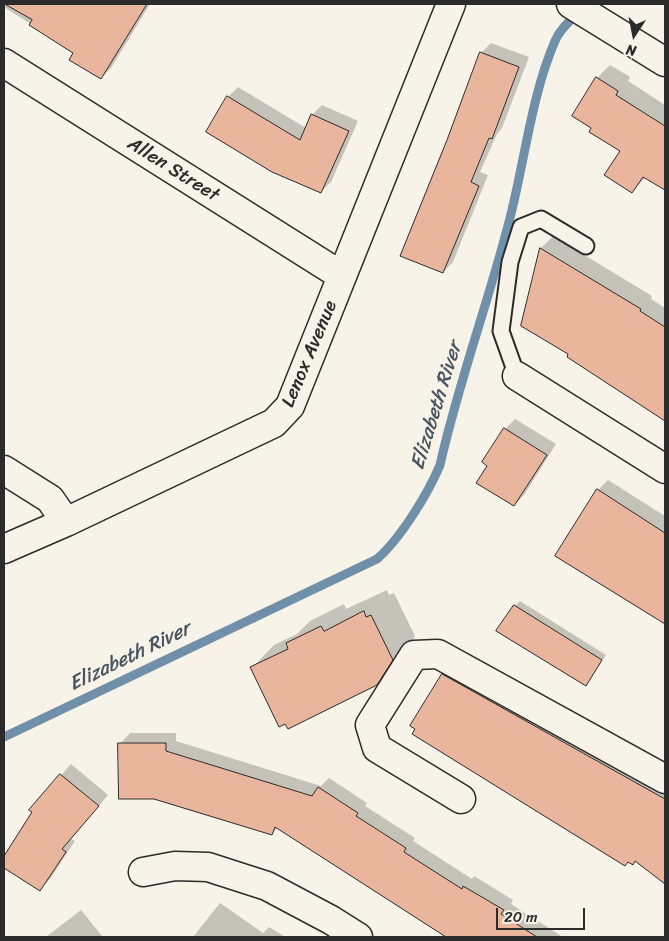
<!DOCTYPE html>
<style>
body{margin:0}
#map{position:relative;width:669px;height:941px;overflow:hidden;background:#f7f3e8;font-family:Sriracha,sans-serif}
canvas{display:block}
.frame{position:absolute;inset:0;border:5px solid #2b2b2b;pointer-events:none}
.north{position:absolute;left:609px;top:10px;width:50px;height:50px;-webkit-text-stroke:4px #f7f3e8;paint-order:stroke;rotate:191deg;font-size:14px;font-weight:700;line-height:20px;text-align:center;color:#2b2b2b}
.north::after{content:'';display:block;margin:auto;width:18px;height:22px;background:#2b2b2b;clip-path:polygon(50% 0,100% 100%,50% 72%,0 100%)}
.scale{position:absolute;left:496px;top:908px;width:89px;height:22px;box-sizing:border-box;border:2px solid #2b2b2b;border-top:0;padding-left:6px;font-size:15px;line-height:18px;white-space:nowrap;color:#2b2b2b;-webkit-text-stroke:4px #f7f3e8;paint-order:stroke}
</style>
<div id="map">
<canvas width="669" height="941"></canvas>
<div class="frame"></div>
<div class="north">N</div>
<div class="scale">20 m</div>
</div>
<script>
const g = document.querySelector('canvas').getContext('2d');
g.lineJoin = 'round';
function paint(path, color) { g.fillStyle = color; g.fill(path, 'evenodd'); }
function strokePath(path, color, width, dash) { g.strokeStyle = color; g.lineWidth = width; g.lineCap = dash ? 'butt' : 'round'; g.setLineDash(dash || []); g.stroke(path); }
function drawText(font, color, halo, rows, align = 'center') {
  g.font = font + ' Sriracha,sans-serif'; g.lineWidth = 4; g.setLineDash([]); g.textBaseline = 'middle'; g.strokeStyle = halo; g.fillStyle = color; for (const [text, x, y, turn = 0] of rows) {
    g.save(); g.translate(x, y); g.rotate((+turn || 0) * Math.PI / 180); g.textAlign = isNaN(turn) ? turn : align; if (halo) g.strokeText(text, 0, 0); g.fillText(text, 0, 0); g.restore();
  }
}
const shadow = new Path2D(`
 M 4,4 L 150,4 L 111,68 L 101,78 L 75,52 L 4,7 Z
 M 491,43 L 529,57 L 502,128 L 497,134 L 480,172 L 488,175 L 453,262 L 443,272 L 449,141 L 481,53 Z
 M 610,65 L 630,77 L 628,81 L 665,105 L 665,190 L 646,177 L 632,191 L 621,151 L 593,127 L 597,78 Z
 M 238,87 L 306,128 L 312,115 L 322,105 L 358,121 L 331,182 L 321,192 L 228,97 Z
 M 553,236 L 652,296 L 651,299 L 665,308 L 665,418 L 568,356 L 570,353 L 523,326 L 541,248 Z
 M 515,419 L 556,444 L 524,495 L 514,505 L 489,465 L 505,429 Z
 M 608,480 L 665,516 L 665,624 L 557,555 L 598,490 Z
 M 387,590 L 389,595 L 394,593 L 415,636 L 399,660 L 376,684 L 252,668 L 274,645 L 297,634 L 310,621 L 344,604 L 346,609 Z
 M 520,601 L 606,655 L 586,685 L 515,606 Z
 M 466,652 L 665,762 L 665,882 L 636,860 L 633,863 L 443,675 Z
 M 130,733 L 176,733 L 176,741 L 321,786 L 329,778 L 367,803 L 365,806 L 415,838 L 413,841 L 472,879 L 474,876 L 513,900 L 511,904 L 563,937 L 447,937 L 278,827 L 272,834 L 120,744 Z
 M 71,764 L 108,795 L 71,839 L 75,841 L 50,879 L 40,889 L 4,867 L 4,858 L 34,812 L 31,809 Z
 M 220,903 L 263,933 L 269,927 L 285,937 L 193,937 Z
 M 81,910 L 103,937 L 46,937 Z`);
const stream = new Path2D(`
 M 4,737 L 377,559 C 400,539 428,494 440,465 C 459,380 490,298 511,214 C 525,158 532,94 555,41 C 560,29 570,21 579,12`);
const building = new Path2D(`
 M 5,4 L 147,4 L 101,79 L 69,60 L 73,53 L 29,25 L 32,20 Z
 M 480,52 L 519,67 L 492,139 L 489,138 L 471,182 L 479,186 L 443,273 L 400,256 L 447,140 Z
 M 596,77 L 618,91 L 616,95 L 665,126 L 665,190 L 643,177 L 632,193 L 604,175 L 620,151 L 589,132 L 591,128 L 572,116 Z
 M 227,96 L 300,140 L 311,114 L 349,131 L 321,193 L 272,172 L 206,132 Z
 M 540,248 L 641,309 L 640,311 L 665,327 L 665,421 L 567,357 L 568,354 L 521,326 Z
 M 504,428 L 547,455 L 514,506 L 476,483 L 487,466 L 482,462 Z
 M 597,489 L 665,533 L 665,624 L 555,556 Z
 M 514,605 L 602,660 L 586,686 L 496,631 Z
 M 364,611 L 366,617 L 371,615 L 393,660 L 377,685 L 288,729 L 285,724 L 279,727 L 250,667 L 288,649 L 286,643 L 321,626 L 324,631 Z
 M 442,674 L 665,799 L 665,884 L 635,861 L 633,865 L 628,862 L 625,866 L 412,734 L 415,729 L 410,726 Z
 M 118,743 L 166,743 L 166,751 L 312,796 L 318,787 L 358,813 L 356,816 L 406,848 L 404,852 L 462,889 L 463,886 L 504,910 L 501,914 L 537,937 L 446,937 L 275,827 L 272,835 L 154,799 L 119,799 Z
 M 60,774 L 99,806 L 62,849 L 66,852 L 40,891 L 4,868 L 4,856 L 32,812 L 29,810 Z`);
const lane = new Path2D(`
 M 517,376 L 501,331 L 510,262 L 521,227 L 541,219 L 586,246`);
const street = new Path2D(`
 M 4,63 L 342,276
 M 517,376 L 665,469
 M 4,470 L 50,499 L 66,522
 M 4,549 L 66,522 L 274,423 L 290,406 L 451,4
 M 461,799 L 377,748 L 370,725 L 414,655 L 438,654 L 665,779
 M 143,872 L 175,866 L 208,867 L 267,886 L 331,920 L 358,937`);
const secondary = new Path2D(`
 M 571,4 L 665,62`);
const streetNames = [
 ["Allen Street",173,170,32],
 ["Lenox Avenue",310,354,-67]
];
const waterNames = [
 ["Elizabeth River",437,406,-73],
 ["Elizabeth River",130,657,-26]
];
paint(shadow, '#0003');
strokePath(stream, '#7090a9', 9);
paint(building, '#eab59d');
strokePath(building, '#2b2b2b', 1);
strokePath(lane, '#2b2b2b', 19);
strokePath(street, '#2b2b2b', 31);
strokePath(secondary, '#2b2b2b', 31);
strokePath(lane, '#f7f3e8', 15);
strokePath(street, '#f7f3e8', 28);
strokePath(secondary, '#f7f3e8', 28);
drawText('19px', '#2b2b2b', '#f7f3e8', streetNames);
drawText('italic 20px', '#485560', '#f7f3e8', waterNames);
</script>
